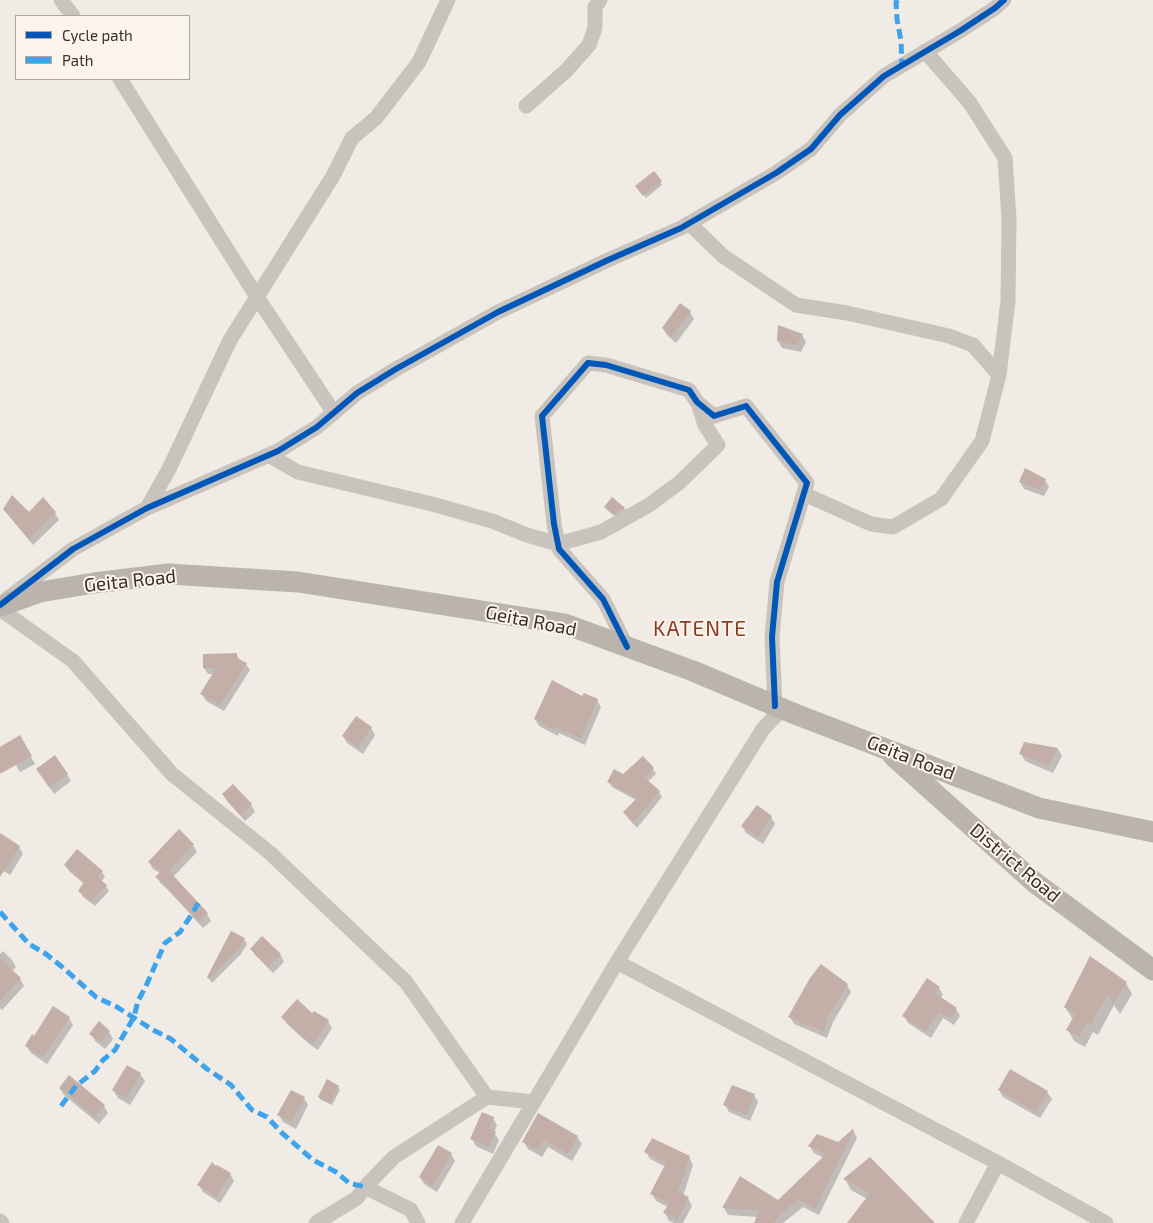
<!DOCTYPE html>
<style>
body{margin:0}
#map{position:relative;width:1153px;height:1223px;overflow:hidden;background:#f0ebe5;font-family:"Exo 2",sans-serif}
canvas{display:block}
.legend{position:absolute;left:15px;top:15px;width:175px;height:65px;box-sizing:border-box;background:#fbf5ee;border:1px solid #aea6a0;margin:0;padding:6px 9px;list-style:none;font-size:15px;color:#3b302b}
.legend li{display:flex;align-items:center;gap:10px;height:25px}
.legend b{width:25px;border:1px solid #aea6a0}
</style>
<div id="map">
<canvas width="1153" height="1223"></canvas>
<ul class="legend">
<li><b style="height:6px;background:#0057b8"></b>Cycle path</li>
<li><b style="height:6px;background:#3fa3eb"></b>Path</li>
</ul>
</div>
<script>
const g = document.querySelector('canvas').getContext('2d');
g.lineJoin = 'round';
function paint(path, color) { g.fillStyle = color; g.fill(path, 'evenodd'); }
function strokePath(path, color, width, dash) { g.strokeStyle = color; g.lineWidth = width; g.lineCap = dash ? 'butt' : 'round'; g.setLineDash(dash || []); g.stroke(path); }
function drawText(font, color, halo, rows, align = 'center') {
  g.font = font + ' "Exo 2",sans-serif'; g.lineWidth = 4; g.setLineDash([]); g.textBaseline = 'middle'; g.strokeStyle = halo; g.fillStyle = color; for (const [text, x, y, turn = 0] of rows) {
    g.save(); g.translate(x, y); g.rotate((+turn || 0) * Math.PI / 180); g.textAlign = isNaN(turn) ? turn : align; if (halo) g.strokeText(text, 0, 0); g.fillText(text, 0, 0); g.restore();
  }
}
const shadow = new Path2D(`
 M 661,182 L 662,185 L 646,198 L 639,189 Z
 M 690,312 L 694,319 L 676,343 L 667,335 L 663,328 Z
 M 802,335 L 806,342 L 801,352 L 782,348 L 778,341 Z
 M 1045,480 L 1049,487 L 1044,496 L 1024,489 L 1020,482 Z
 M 612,499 L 624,508 L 626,511 L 616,517 L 607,510 L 606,507 Z
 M 4,509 L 29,514 L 55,513 L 59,520 L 33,545 L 9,516 Z
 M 236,654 L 240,661 L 246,664 L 250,670 L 224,711 L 206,701 L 202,694 L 214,674 L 208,674 L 204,668 Z
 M 583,698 L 597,700 L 601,707 L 585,745 L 559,733 L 558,736 L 539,726 L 535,719 Z
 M 371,728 L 375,735 L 363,754 L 347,743 L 343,736 Z
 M 20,737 L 35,764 L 20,772 L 5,746 Z
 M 1058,749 L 1062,756 L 1053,773 L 1025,761 L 1021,754 Z
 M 653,769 L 656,774 L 647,782 L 659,792 L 662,797 L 637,828 L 628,818 L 624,813 L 636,800 L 612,787 L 609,782 L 623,775 Z
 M 67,774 L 71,781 L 54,794 L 42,777 Z
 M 223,794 L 251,805 L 255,812 L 245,821 L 227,801 Z
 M 771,817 L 775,824 L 763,844 L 746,833 L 742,826 Z
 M 179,831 L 193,845 L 197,852 L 173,877 L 207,914 L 211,921 L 203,928 L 167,889 L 161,884 L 157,877 L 160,873 L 153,869 L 149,862 Z
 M 0,835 L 19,847 L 23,854 L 10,875 L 0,869 Z
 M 65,865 L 102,872 L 105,877 L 101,882 L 106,886 L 109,891 L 95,906 L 83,897 L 80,891 L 84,884 L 69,871 Z
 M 244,939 L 247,944 L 241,954 L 212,983 L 208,977 Z
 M 251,949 L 280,954 L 284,962 L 273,973 L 256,956 Z
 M 3,951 L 12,960 L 16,967 L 12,971 L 20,979 L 24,986 L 2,1010 L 0,1008 L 0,954 Z
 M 1126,983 L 1132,994 L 1120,1014 L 1114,1005 L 1098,1035 L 1093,1032 L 1085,1047 L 1074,1041 L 1068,1030 L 1074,1019 L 1072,1018 L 1065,1007 Z
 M 847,985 L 851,992 L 833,1022 L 827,1038 L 794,1024 L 790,1017 Z
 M 939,988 L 943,995 L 940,998 L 956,1009 L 960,1016 L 954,1025 L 943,1018 L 931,1038 L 908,1023 L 904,1016 Z
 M 313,1015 L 328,1021 L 332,1028 L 318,1050 L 309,1044 L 287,1024 L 283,1017 Z
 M 69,1018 L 73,1025 L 47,1064 L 31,1053 L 26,1046 Z
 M 109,1032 L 113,1039 L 105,1049 L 95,1041 L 91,1034 Z
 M 128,1067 L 140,1074 L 145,1081 L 130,1105 L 118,1098 L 113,1090 Z
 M 69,1077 L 104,1106 L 108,1113 L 99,1124 L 64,1095 L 60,1088 Z
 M 338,1087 L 340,1090 L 332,1105 L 321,1100 L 319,1097 Z
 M 999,1090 L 1047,1092 L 1052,1099 L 1040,1118 L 1003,1097 Z
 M 754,1095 L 758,1102 L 750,1121 L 729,1112 L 725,1105 Z
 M 304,1098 L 308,1105 L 296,1129 L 283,1122 L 279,1115 Z
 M 493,1118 L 497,1125 L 494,1133 L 499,1140 L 493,1154 L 476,1146 L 472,1139 Z
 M 853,1130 L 857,1138 L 819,1215 L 803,1207 L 783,1223 L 756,1223 L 758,1217 L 728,1215 L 724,1208 L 740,1178 L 779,1201 L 824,1158 L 814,1153 L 810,1146 L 839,1144 Z
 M 577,1137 L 582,1144 L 572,1161 L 548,1147 L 542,1157 L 528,1149 L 524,1142 Z
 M 646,1152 L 689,1157 L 693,1165 L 683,1196 L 688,1198 L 692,1206 L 683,1223 L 674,1223 L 669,1221 L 665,1213 L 668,1207 L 656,1201 L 652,1194 L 666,1167 L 650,1159 Z
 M 451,1154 L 455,1161 L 437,1192 L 424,1184 L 420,1177 Z
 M 230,1174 L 234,1181 L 220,1203 L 203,1192 L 199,1185 Z
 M 845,1179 L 933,1223 L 849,1223 L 867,1199 L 851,1190 Z`);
const building = new Path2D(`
 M 654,171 L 662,181 L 643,196 L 635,186 Z
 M 680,303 L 691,311 L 671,337 L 662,328 Z
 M 778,325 L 803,334 L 797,345 L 777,341 Z
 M 1025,468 L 1046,479 L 1040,490 L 1019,482 Z
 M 12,495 L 29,512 L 43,497 L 56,512 L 29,539 L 3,509 Z
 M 612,497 L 625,508 L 613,514 L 604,507 Z
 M 237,653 L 237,658 L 247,663 L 220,705 L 200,694 L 216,668 L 203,668 L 203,654 Z
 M 552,680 L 582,696 L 584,693 L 598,699 L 581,738 L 555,727 L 554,730 L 534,719 Z
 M 356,716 L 372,727 L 358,747 L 342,736 Z
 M 20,735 L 32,756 L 0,774 L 0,747 Z
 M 1024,742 L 1058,748 L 1048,766 L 1019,754 Z
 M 55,755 L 68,774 L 49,787 L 36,769 Z
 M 643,756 L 654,768 L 644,777 L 660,791 L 633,823 L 623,812 L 637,798 L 607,782 L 614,769 L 623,774 Z
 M 233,784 L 252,804 L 240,815 L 222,794 Z
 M 757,805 L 772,816 L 758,837 L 741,826 Z
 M 179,829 L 194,844 L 169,871 L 208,913 L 199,922 L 162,882 L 155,877 L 161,871 L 148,862 Z
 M 0,833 L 20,846 L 0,877 Z
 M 77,849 L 103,871 L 97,877 L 107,885 L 91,901 L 78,891 L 84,882 L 64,865 Z
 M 231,931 L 245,938 L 239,949 L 209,979 L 207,977 Z
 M 262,936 L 281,954 L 268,967 L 250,949 Z
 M 1090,956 L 1127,982 L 1113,1005 L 1107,995 L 1091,1025 L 1087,1022 L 1079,1037 L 1066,1030 L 1075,1014 L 1064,1007 Z
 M 0,959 L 21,978 L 0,1001 Z
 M 821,964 L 848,984 L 829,1014 L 824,1032 L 788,1017 L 810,978 Z
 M 927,978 L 940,987 L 935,993 L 957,1008 L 950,1019 L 939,1012 L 926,1031 L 902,1016 Z
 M 297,999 L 312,1013 L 314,1011 L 329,1020 L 313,1044 L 303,1037 L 281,1017 Z
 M 53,1006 L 70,1017 L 43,1057 L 25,1046 L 32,1034 L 34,1036 Z
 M 99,1021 L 110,1031 L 101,1042 L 89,1034 Z
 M 127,1065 L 141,1073 L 126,1099 L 112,1090 Z
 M 1010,1069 L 1048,1091 L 1036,1112 L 998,1090 Z
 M 69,1075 L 105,1105 L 95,1117 L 59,1088 Z
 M 327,1079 L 339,1086 L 330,1103 L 318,1097 Z
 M 732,1085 L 755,1094 L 746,1115 L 723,1105 Z
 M 291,1090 L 305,1097 L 291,1122 L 277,1115 Z
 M 482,1112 L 494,1117 L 489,1129 L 496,1132 L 489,1147 L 470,1139 Z
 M 538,1113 L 578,1136 L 568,1154 L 544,1140 L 538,1150 L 522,1142 Z
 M 853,1129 L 854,1130 L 815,1209 L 799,1200 L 781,1213 L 774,1223 L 754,1223 L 759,1210 L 722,1208 L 740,1176 L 778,1200 L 826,1154 L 808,1146 L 817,1134 L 838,1142 Z
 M 652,1138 L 690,1156 L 678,1192 L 689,1197 L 677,1220 L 663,1213 L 669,1203 L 650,1194 L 666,1163 L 644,1152 Z
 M 438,1145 L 452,1153 L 432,1186 L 419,1177 Z
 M 870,1157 L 935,1223 L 847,1223 L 870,1193 L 843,1179 Z
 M 212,1162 L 216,1166 L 217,1165 L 231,1173 L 216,1197 L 197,1185 Z`);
const street = new Path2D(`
 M 61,0 L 73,16
 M 120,79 L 257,297 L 334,413
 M 526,106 L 566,71 L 589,45 L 595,28 L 595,7 L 600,0
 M 689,223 L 723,256 L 796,305 L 847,313 L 949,336 L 973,345 L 999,375
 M 268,455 L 298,472 L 432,504 L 492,521 L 527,535 L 558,544 L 601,532 L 649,505 L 679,483 L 718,445 L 705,425 L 698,403
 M 804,494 L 871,524 L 893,527 L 941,499 L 982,441 L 999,375 L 1008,301 L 1009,218 L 1005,158 L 970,103 L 925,51
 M 147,508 L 169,469 L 230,340 L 333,176 L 352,138 L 376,118 L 419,62 L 448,0
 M 8,598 L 73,549 L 147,508 L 278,451 L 317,427 L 357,393 L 396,369 L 498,312 L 608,260 L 681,228 L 776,173 L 811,149 L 840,115 L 884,76 L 960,31 L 995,8 L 1004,0
 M 0,609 L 73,661 L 172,774 L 270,853 L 406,982 L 487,1097 L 534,1102
 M 627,647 L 603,599 L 559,549 L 554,524 L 542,416 L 588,363 L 606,365 L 689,390 L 697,402 L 714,416 L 746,406 L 807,483 L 777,582 L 772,637 L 775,706
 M 617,962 L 998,1163 L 1106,1223
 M 365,1187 L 411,1210 L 418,1223
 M 0,1221 L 2,1223
 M 316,1223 L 357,1198 L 365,1187 L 394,1157 L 487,1097
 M 462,1223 L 617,962 L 763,729 L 782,709
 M 966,1223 L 998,1163`);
const secondary = new Path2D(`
 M 0,606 L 40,592 L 94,583 L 168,574 L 298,582 L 565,624 L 693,671 L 795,714 L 1039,808 L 1153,832
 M 893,756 L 1034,882 L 1153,970`);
const quiet = new Path2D(`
 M 898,0 L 896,2 L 897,19 L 901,41 L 902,65
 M 0,912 L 29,944 L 46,954 L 61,966 L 96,997 L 117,1007 L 153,1030 L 171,1039 L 207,1069 L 231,1085 L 252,1110 L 267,1117 L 282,1133 L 313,1160 L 336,1172 L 349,1183 L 365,1187
 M 61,1106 L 76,1086 L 95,1071 L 103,1060 L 115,1050 L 134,1017 L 138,1001 L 146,986 L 165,943 L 180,932 L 192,914 L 200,900`);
const cycleway = new Path2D(`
 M 0,605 L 73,549 L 147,508 L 278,451 L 317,427 L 357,393 L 396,369 L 498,312 L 608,260 L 681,228 L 776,173 L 811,149 L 840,115 L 884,76 L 960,31 L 995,8 L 1004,0
 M 627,647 L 603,599 L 559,549 L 554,524 L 542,416 L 588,363 L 606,365 L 689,390 L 697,402 L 714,416 L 746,406 L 807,483 L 777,582 L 772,637 L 775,706`);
const streetNames = [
 ["Geita Road",130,581,-6],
 ["Geita Road",531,621,11],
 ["Geita Road",911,758,21],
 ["District Road",1015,863,40]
];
const quarterNames = [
 ["KATENTE",700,629]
];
paint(shadow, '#0003');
paint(building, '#c3afa7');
strokePath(street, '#c9c3be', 15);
strokePath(secondary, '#bab3ae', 21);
strokePath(quiet, '#3fa3eb', 5, [10, 5]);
strokePath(cycleway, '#0057b8', 6);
drawText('19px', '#3b302b', '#fbf5ee', streetNames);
g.letterSpacing = '1px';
drawText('21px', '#8c3b22', '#fbf5ee', quarterNames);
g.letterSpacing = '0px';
</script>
